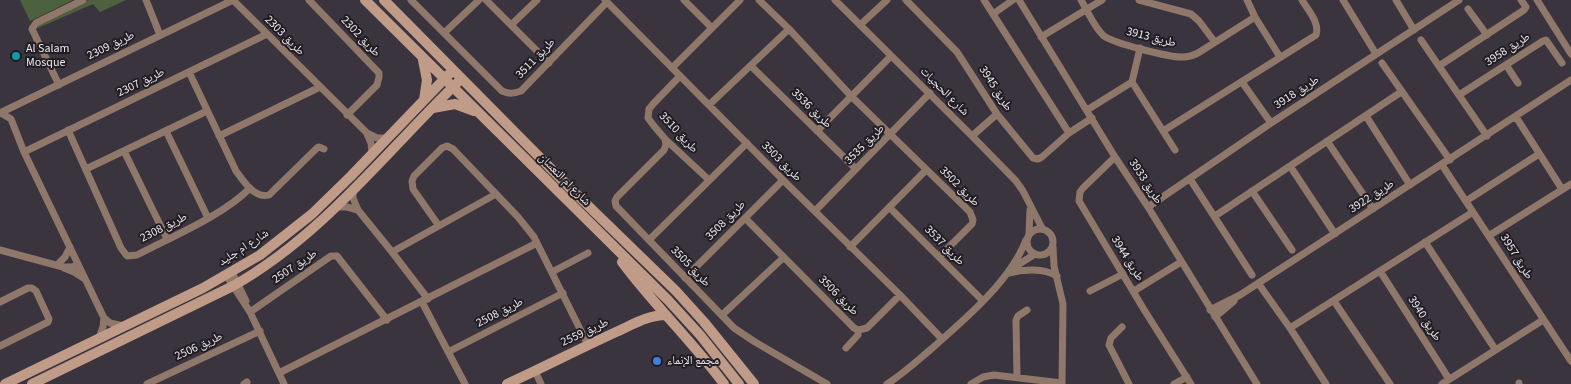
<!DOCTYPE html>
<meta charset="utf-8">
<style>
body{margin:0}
canvas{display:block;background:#3a343f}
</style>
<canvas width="1571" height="384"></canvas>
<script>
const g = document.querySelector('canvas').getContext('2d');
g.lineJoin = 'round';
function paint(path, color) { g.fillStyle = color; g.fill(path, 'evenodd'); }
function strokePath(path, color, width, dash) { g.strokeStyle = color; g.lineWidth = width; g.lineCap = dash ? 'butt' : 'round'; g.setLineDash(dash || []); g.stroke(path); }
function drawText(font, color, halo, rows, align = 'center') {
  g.font = font + ' "Source Sans 3","Noto Naskh Arabic",sans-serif'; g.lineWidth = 4; g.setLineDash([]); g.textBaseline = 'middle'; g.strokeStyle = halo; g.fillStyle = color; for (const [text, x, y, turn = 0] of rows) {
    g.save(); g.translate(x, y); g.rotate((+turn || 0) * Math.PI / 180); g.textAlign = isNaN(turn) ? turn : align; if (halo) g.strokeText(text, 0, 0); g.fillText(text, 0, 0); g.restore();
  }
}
const green = new Path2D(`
 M 20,0 L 73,0 L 30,21 Z
 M 89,0 L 126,0 L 100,12 L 93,4 L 38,28 L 37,25 Z`);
const street = new Path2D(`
 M 146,0 L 160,35
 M 309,0 L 379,73 L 379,77 L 377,85 L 347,115
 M 411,0 L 502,91 C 509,94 513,94 521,91 L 607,2
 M 486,0 L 549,63
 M 605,0 L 783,180 L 900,295 L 942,339
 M 684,0 L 712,28
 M 759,0 L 789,29 L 851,96 L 970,212 L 973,220 L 972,224 L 939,257
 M 835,0 L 972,136 L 1016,181 L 1023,191 L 1042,228
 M 906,0 L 957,52 L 997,114 L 1033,158 L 1038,159 L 1042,157 L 1069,133 L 1092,118
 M 984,0 L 1069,133
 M 1019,0 L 1115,157 L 1148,207 L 1257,384
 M 1081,0 C 1087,10 1095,29 1104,36 C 1113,43 1171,58 1183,57 C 1189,57 1194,55 1198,53 L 1255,17
 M 1139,0 L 1191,14 L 1199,21 L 1214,41
 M 1247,0 L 1255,17 L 1280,57
 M 1343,0 L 1376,54
 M 1396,0 L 1414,30
 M 1537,0 L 1571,54
 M 1468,9 L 1487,35
 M 993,14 L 1013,0
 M 511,25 L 537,0
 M 860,25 L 887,0
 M 444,33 L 479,0
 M 1041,37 L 1102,0
 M 1421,40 L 1487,136
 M 1382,63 L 1450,160
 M 1506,65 L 1518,83
 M 751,66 L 856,169
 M 1439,66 L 1524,10 L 1526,7 L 1521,0
 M 672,68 L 740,0
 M 189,72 L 236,171 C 244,182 255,199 269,195 L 317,148 L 319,147 L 324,149
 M 680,76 L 653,104 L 649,109 L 648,118 L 654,126 L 665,139 L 709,180
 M 1132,82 L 1175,150
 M 1242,82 L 1271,123
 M 59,85 L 32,29 L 36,23 L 83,0
 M 1459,95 L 1543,41 L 1546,40 L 1562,63
 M 709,105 L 789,29
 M 1087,110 L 1132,82 L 1140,48
 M 0,113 L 233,0 L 367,133 L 377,138 L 387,138
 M 1,113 L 11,119 L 24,152 L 104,318 L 110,323 L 123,326
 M 1366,116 L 1410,185
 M 1516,117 L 1562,189
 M 68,130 L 121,248 L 127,256 L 137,255 C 171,237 224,215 250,188
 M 166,131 L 208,218
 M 817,131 L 891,56
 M 1163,131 L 1316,35 C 1320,23 1308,10 1302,0
 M 367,134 L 371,143 L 372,153
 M 219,136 L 320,87
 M 972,136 L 997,114
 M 665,139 L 666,145 L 664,150 L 617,197 L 615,201 L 616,206 L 734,328 L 755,342 L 827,384
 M 1327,141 L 1373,209
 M 124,151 L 167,239
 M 24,152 L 267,34
 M 1115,157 L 1083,188 L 1080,192 L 1079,201 L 1143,308 L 1191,384
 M 1442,165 L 1571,361
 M 1290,166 L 1335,234
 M 86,169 L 207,111
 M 1190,179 L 1252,275
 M 353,190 L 353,198 L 358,210 L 392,252 L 428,299
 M 1252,191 L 1292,250
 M 1466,201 L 1539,154
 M 336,207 L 347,207 L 358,210
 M 1148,207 L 1271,123 L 1459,0
 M 890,208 L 983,301
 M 815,211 L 930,93
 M 1215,216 L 1401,92
 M 745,218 L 854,328 L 858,330 L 867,328 L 900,295
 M 439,226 L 413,189 L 412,181 L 414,176 L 442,148 L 447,146 L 453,149 L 518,217 L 534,237 L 588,345
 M1027 242a13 13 0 1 1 26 0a13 13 0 1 1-26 0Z
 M 1029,234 L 1030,210
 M 1490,235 L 1571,184
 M 649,240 L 747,143
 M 1425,242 L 1495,349
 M 850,247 L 926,170
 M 1053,247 L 1054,266 L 1063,304 L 1062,384
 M 0,250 L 63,267 L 71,267 L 78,265
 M 392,252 L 496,194
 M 59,263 L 65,257 L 70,247
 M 64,268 L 74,272 L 85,279
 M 1013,268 L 1035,254
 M 1380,271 L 1449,379
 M 232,272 L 246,301
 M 552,272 L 588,253
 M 1009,273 C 1024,269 1043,268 1057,276
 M 226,275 L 250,312 L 284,384
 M 685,278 L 783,180
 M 1258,283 L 1290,328 L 1326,384
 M 1090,291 L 1123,274
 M 1134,291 L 1181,262
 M 1334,301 L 1390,384
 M 0,302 L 28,288 L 32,288 L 36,291 L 49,319 L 48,322 L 0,346
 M 422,302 L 465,384
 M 1210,310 L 1240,295 L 1571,80
 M 250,312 L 331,256 L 337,256 L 387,320
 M 722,315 L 783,258
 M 1215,317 L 1234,301
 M 1122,327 L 1111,338 L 1109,345 L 1129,384
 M 1290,328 L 1473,212
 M 99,338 L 103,327 L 104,318
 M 846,348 L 858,335 L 858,330
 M 448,352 L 563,293
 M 535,371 L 541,384
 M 279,373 L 537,243
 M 1017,377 L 1016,320 L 1018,316 L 1027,310
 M 1519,383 L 1519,384
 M 147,384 L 260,331
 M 244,384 L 247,382
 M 887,384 C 903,374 916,362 930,350 C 963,321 1010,282 1026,240
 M 971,384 L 983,377 L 994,375 L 1062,383
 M 1174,384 L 1187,377
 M 1442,384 L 1543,320`);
const secondary = new Path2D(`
 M 365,0 L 668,300 L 700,335 L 739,384
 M 384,0 L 574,192 L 676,291 L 704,322 L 754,384
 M 423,60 L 427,80 L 424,100
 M 433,108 L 455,104 L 474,111
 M 622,262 C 654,305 692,341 724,384
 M 5,384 L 203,288 L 260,255 L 312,214 L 351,176 L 453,70
 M 32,384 L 233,286 C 322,236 385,153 457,83
 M 507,384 C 544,367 579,349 616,332 C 632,325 648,315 666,315`);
const markers = [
 [16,56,5,"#0f9aa8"],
 [657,361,5,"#3f7fe0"]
];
const streetNames = [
 ["طريق 2303",284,36,45],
 ["طريق 2302",360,37,46],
 ["طريق 3913",1151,38,14],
 ["طريق 2309",111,46,-26],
 ["طريق 3958",1508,50,-33],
 ["طريق 3511",536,59,-46],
 ["طريق 2307",141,83,-26],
 ["طريق 3945",995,89,57],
 ["شارع الحجيات",944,92,45],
 ["طريق 3918",1297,93,-33],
 ["طريق 3536",811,109,44],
 ["طريق 3510",678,133,47],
 ["طريق 3535",865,145,-45],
 ["طريق 3503",781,162,45],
 ["شارع ام النعسان",564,180,45],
 ["طريق 3933",1145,182,57],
 ["طريق 3502",959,187,45],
 ["طريق 3922",1372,197,-33],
 ["طريق 3508",726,221,-45],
 ["طريق 2308",164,228,-27],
 ["طريق 3537",944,246,45],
 ["شارع ام جليد",244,248,-33],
 ["طريق 3957",1516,257,58],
 ["طريق 3944",1127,259,58],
 ["طريق 2507",295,267,-34],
 ["طريق 3505",690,267,46],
 ["طريق 3506",838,296,45],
 ["طريق 2508",500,313,-27],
 ["طريق 3940",1424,319,57],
 ["طريق 2559",585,333,-25],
 ["طريق 2506",199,347,-25]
];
const poiNames = [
 ["Al Salam",26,49],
 ["Mosque",26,63],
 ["مجمع الإنماء",667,361]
];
paint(green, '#4d613f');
strokePath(street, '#8f776a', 7);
strokePath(secondary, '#c09b87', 10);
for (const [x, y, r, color] of markers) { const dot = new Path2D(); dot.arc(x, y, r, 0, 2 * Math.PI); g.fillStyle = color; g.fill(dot); strokePath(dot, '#201d22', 2); }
drawText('12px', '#eeeaf1', '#201d22', streetNames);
drawText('12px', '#eeeaf1', '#201d22', poiNames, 'left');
</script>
